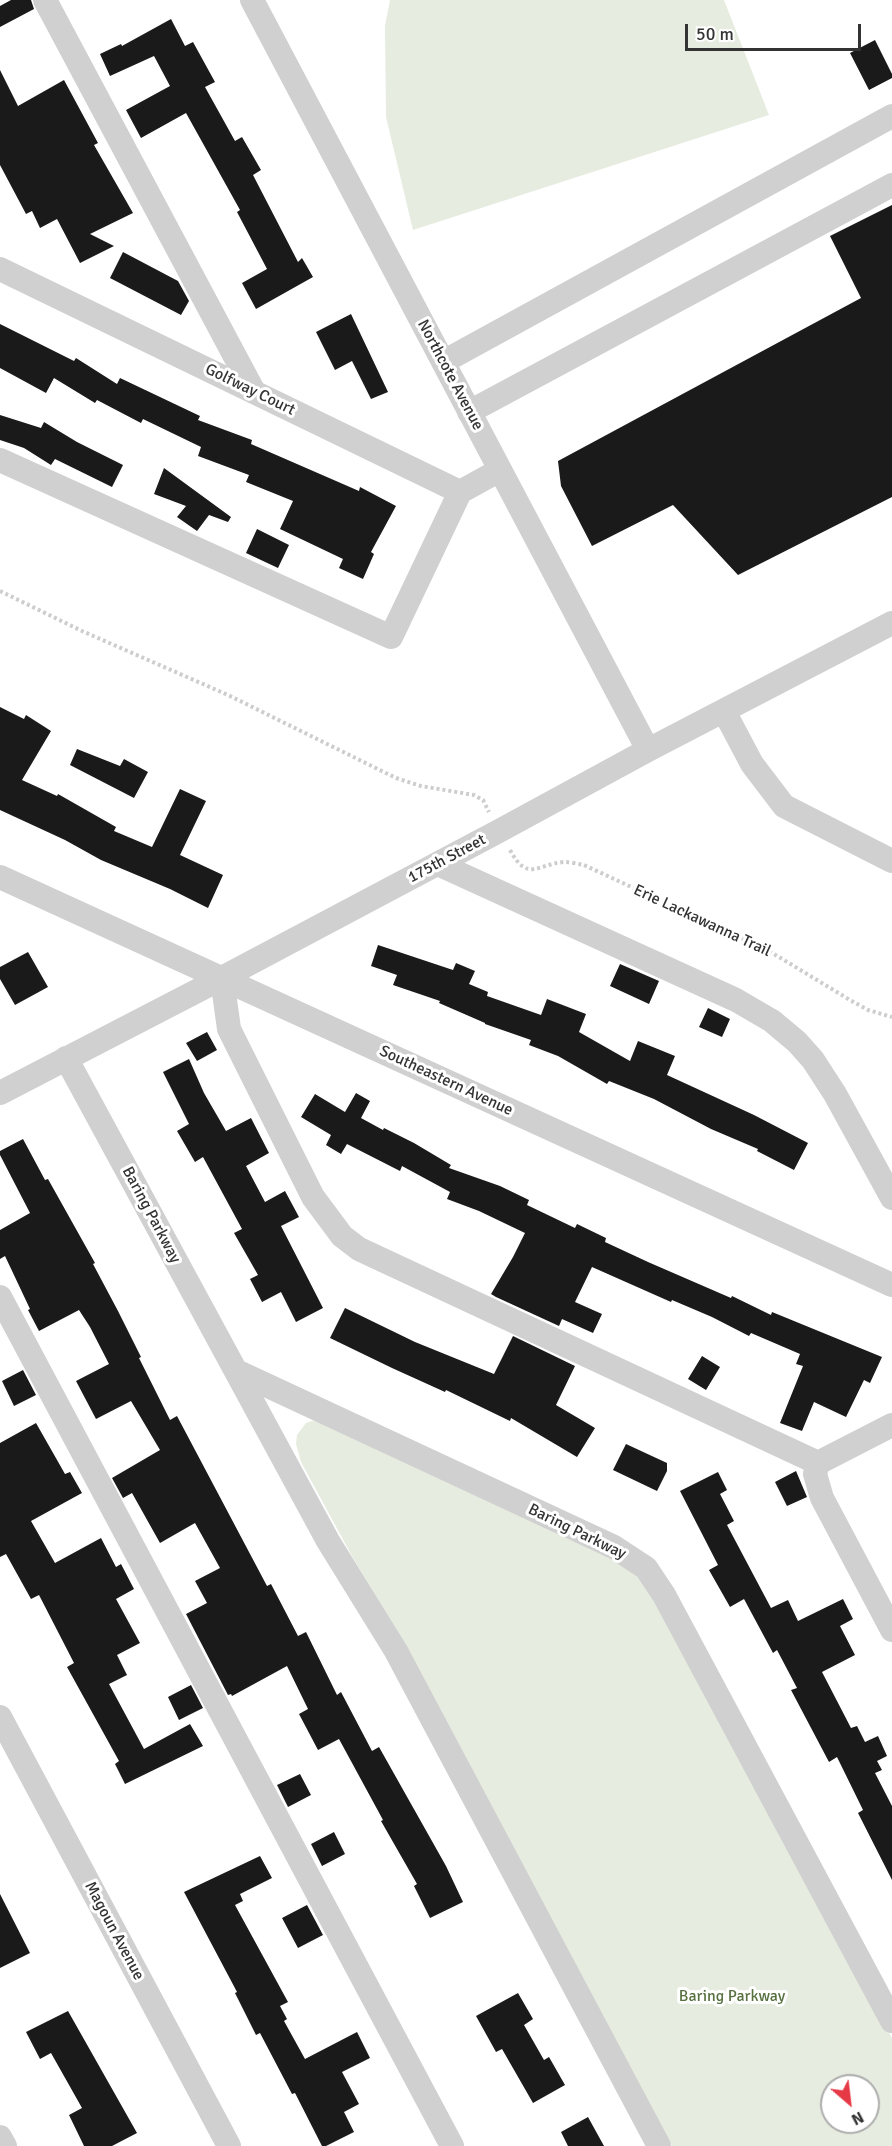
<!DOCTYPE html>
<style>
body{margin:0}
#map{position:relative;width:892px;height:2146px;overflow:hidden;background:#fff;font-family:Signika,sans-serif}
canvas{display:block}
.north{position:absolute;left:820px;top:2074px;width:60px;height:60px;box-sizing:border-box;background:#fff;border:2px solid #adadad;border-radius:50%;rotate:152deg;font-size:16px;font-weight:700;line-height:24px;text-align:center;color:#333}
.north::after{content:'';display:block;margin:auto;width:21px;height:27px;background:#e63946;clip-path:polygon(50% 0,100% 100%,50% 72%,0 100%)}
.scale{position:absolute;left:685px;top:24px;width:176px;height:27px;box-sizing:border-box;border:3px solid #333;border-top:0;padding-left:8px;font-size:18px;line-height:21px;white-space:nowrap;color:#333;-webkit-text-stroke:4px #fff;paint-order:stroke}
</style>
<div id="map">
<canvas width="892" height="2146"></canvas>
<div class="north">N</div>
<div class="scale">50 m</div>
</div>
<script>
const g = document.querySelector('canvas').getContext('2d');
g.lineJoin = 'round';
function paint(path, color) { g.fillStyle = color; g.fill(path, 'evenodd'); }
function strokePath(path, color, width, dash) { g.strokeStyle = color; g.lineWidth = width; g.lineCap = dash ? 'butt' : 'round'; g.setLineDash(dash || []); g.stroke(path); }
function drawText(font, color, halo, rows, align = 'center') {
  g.font = font + ' Signika,sans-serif'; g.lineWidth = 6; g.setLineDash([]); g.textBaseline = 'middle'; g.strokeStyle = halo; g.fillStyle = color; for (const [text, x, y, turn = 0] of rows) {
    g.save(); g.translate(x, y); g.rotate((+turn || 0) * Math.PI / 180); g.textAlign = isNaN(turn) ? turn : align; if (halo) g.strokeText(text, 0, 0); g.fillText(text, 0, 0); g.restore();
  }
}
const green = new Path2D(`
 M 390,0 L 724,0 L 769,115 L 413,230 L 386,117 L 385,26 Z
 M 318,1419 L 619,1558 L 654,1592 L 892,2038 L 892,2146 L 672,2146 L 410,1652 L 353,1558 L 301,1462 L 296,1444 L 297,1435 L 306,1423 ZM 832,2086 L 868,2086 L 868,2122 L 832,2122 Z`);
const building = new Path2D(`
 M 11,0 L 31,0 L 34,9 L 0,27 L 0,6 Z
 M 171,19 L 185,46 L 193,42 L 215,82 L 205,87 L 235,141 L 242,137 L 261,170 L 253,175 L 298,262 L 302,258 L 313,277 L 256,309 L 242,283 L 267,269 L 237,212 L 240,210 L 186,113 L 141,138 L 126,110 L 170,86 L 154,56 L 110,76 L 100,54 L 121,44 L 122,46 Z
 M 875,40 L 892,74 L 892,78 L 869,90 L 850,53 Z
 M 0,70 L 18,106 L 64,80 L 98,143 L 94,145 L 133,213 L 90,234 L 114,246 L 80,263 L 57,219 L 40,228 L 32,211 L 26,214 L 0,165 Z
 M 892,205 L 892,497 L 738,575 L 673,505 L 592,546 L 561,486 L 558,461 L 861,298 L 830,236 Z
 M 123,252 L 178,281 L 189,301 L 181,315 L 110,278 Z
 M 351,314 L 388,392 L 371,399 L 352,361 L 335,370 L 316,332 Z
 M 0,324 L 74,361 L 76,358 L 117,384 L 120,378 L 200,416 L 198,420 L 252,440 L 251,444 L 359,491 L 360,487 L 396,506 L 371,552 L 374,554 L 363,579 L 339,568 L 343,559 L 280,529 L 293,501 L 246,482 L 249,475 L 198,456 L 201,447 L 143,419 L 141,423 L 97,400 L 95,403 L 54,378 L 46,393 L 0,368 Z
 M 0,415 L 41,428 L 44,422 L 77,442 L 123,465 L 112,487 L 55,459 L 51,465 L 24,448 L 0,440 Z
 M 164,468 L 231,517 L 228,522 L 209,515 L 197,531 L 177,517 L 186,506 L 154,494 Z
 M 257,529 L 289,545 L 278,568 L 246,553 Z
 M 0,707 L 24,719 L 26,715 L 51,731 L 22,780 L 57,796 L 58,794 L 116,827 L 114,831 L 152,847 L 180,789 L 206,801 L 180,855 L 223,875 L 208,908 L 170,889 L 101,860 L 65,840 L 0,810 Z
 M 77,749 L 120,766 L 124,759 L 148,772 L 134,798 L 70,765 Z
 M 378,945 L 453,970 L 456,963 L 475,971 L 469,984 L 488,992 L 487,996 L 541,1015 L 547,999 L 586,1014 L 579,1032 L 630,1061 L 638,1041 L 675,1056 L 667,1075 L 754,1115 L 808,1143 L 794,1170 L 757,1151 L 758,1149 L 711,1129 L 654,1099 L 609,1081 L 607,1084 L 558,1056 L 529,1045 L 531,1040 L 485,1024 L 485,1023 L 439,1003 L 440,1001 L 393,985 L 397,975 L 371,966 Z
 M 28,952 L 48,987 L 15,1005 L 0,979 L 0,967 Z
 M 620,964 L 659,981 L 649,1004 L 610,986 Z
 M 708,1008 L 730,1019 L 722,1037 L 699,1027 Z
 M 207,1032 L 217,1050 L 197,1061 L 186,1043 Z
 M 189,1059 L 204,1093 L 226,1131 L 251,1118 L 269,1153 L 246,1166 L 265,1202 L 285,1191 L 299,1217 L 281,1226 L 323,1308 L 296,1322 L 281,1292 L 262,1302 L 250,1279 L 258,1275 L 234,1233 L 242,1229 L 203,1157 L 195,1162 L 177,1131 L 189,1124 L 163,1072 Z
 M 356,1093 L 370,1101 L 361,1118 L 383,1130 L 384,1128 L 414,1143 L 451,1165 L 449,1168 L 500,1186 L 529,1200 L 527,1205 L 575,1228 L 577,1224 L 606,1238 L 605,1242 L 648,1262 L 731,1298 L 732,1296 L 771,1315 L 772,1312 L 882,1357 L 870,1383 L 864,1380 L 846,1417 L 814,1402 L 802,1431 L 780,1423 L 803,1366 L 796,1364 L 800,1354 L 751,1333 L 749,1336 L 712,1317 L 672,1300 L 671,1302 L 592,1267 L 575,1302 L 602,1314 L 593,1333 L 562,1319 L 559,1326 L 496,1297 L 491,1294 L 513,1257 L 525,1233 L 479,1211 L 447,1199 L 450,1192 L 402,1166 L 400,1171 L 347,1144 L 341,1154 L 326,1145 L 331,1135 L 301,1117 L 315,1094 L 345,1112 Z
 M 23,1139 L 45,1180 L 48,1179 L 95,1263 L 93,1264 L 118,1311 L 141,1357 L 139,1358 L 170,1420 L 177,1416 L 267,1586 L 271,1584 L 298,1636 L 306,1632 L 337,1695 L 341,1692 L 372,1751 L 379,1747 L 446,1866 L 463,1902 L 430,1918 L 414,1886 L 417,1884 L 381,1821 L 383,1820 L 339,1739 L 318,1750 L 299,1714 L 308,1709 L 287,1666 L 232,1696 L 231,1694 L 228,1695 L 186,1614 L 207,1603 L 195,1581 L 220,1568 L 195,1523 L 160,1543 L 132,1493 L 123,1498 L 112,1478 L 160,1450 L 131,1401 L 96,1419 L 76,1381 L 109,1364 L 90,1327 L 79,1310 L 39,1331 L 28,1310 L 30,1309 L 5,1256 L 0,1259 L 0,1230 L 30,1213 L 0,1155 L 0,1151 Z
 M 345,1308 L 415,1342 L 494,1374 L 513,1336 L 575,1366 L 556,1405 L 595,1428 L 577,1457 L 511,1418 L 510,1421 L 446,1390 L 445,1392 L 392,1368 L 330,1338 Z
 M 702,1356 L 720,1367 L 706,1390 L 688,1379 Z
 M 23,1370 L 36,1395 L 14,1406 L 2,1381 Z
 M 36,1423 L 65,1474 L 70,1472 L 82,1493 L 31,1521 L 55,1563 L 101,1538 L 116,1567 L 121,1564 L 134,1589 L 116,1599 L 140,1643 L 117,1655 L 127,1675 L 109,1684 L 144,1749 L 190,1724 L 203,1746 L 125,1784 L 115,1764 L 119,1761 L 67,1667 L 74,1663 L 39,1595 L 31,1599 L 6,1554 L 0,1557 L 0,1443 Z
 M 626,1444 L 667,1463 L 667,1471 L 657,1491 L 613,1470 Z
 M 796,1471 L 807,1497 L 787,1506 L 775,1482 Z
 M 718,1472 L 727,1490 L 720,1494 L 734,1521 L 727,1525 L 771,1608 L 788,1600 L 798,1621 L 843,1599 L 853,1619 L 840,1626 L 855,1655 L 822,1672 L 851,1728 L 857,1726 L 865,1742 L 878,1736 L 887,1756 L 877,1761 L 882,1770 L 875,1773 L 892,1806 L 892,1880 L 858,1813 L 863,1810 L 837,1757 L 829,1762 L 791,1690 L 797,1688 L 777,1650 L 773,1653 L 744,1599 L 730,1607 L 709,1570 L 718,1565 L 680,1491 Z
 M 191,1685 L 203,1708 L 179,1720 L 168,1697 Z
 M 300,1774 L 311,1795 L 288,1807 L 277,1785 Z
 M 334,1832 L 345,1854 L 322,1866 L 311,1844 Z
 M 260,1856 L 272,1878 L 240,1894 L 243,1901 L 235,1905 L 288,2002 L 280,2006 L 287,2019 L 284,2021 L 305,2059 L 357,2032 L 370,2058 L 342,2072 L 359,2104 L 344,2112 L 354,2132 L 326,2146 L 322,2146 L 295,2093 L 292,2094 L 260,2033 L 256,2035 L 235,1993 L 237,1992 L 184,1892 Z
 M 0,1894 L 30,1953 L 0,1968 Z
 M 307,1905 L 323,1935 L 298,1948 L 282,1918 Z
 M 518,1993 L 533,2019 L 524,2025 L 544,2060 L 549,2057 L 565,2085 L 533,2103 L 502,2049 L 496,2052 L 476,2016 Z
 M 68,2011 L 137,2133 L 112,2146 L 84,2146 L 69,2115 L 82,2108 L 51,2053 L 40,2059 L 26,2032 Z
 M 588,2117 L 604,2146 L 568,2146 L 561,2132 Z`);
const path = new Path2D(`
 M 0,591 L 82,631 L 228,695 L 396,778 L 421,786 L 474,795 L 483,800 L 489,812
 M 510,850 C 528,883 537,864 564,862 C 570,862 578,864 584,865 L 769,951 L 850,1000 L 868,1010 L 892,1017`);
const minor = new Path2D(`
 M 45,0 L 254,392
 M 252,0 L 648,750
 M 0,269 L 460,492 L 500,470
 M 443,362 L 892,116
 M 469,412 L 892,185
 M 0,460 L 391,637 L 460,492
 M 724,711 L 752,764 L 784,806 L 892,861
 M 438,864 L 736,1000 L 772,1021 L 797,1042 L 813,1060 L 835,1094 L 892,1198
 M 0,877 L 892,1285
 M 222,978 L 229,1029 L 313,1197 L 342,1236 L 359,1249 L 818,1463
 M 66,1058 L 328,1541 L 396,1651 L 659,2146
 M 0,1093 L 222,978 L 499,831 L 648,750 L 892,623
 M 0,1297 L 452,2146
 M 236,1371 L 614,1547 L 646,1568 L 664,1595 L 892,2021
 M 818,1463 L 815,1474 L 822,1498 L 892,1630
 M 818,1463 L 892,1425
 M 0,1717 L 229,2146
 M 0,2137 L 5,2146`);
const streetNames = [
 ["Northcote Avenue",450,375,62],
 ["Golfway Court",250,390,26],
 ["175th Street",447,859,-28],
 ["Erie Lackawanna Trail",702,921,25],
 ["Southeastern Avenue",446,1081,25],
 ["Baring Parkway",151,1215,62],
 ["Baring Parkway",577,1532,26],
 ["Magoun Avenue",114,1931,62]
];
const parkNames = [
 ["Baring Parkway",732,1997]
];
paint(green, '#e6ecdf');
paint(building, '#1a1a1a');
strokePath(path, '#cdcdcd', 4, [3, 3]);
strokePath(minor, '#d0d0d0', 24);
drawText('16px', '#333', '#fff', streetNames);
drawText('16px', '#56703f', '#fff', parkNames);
</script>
